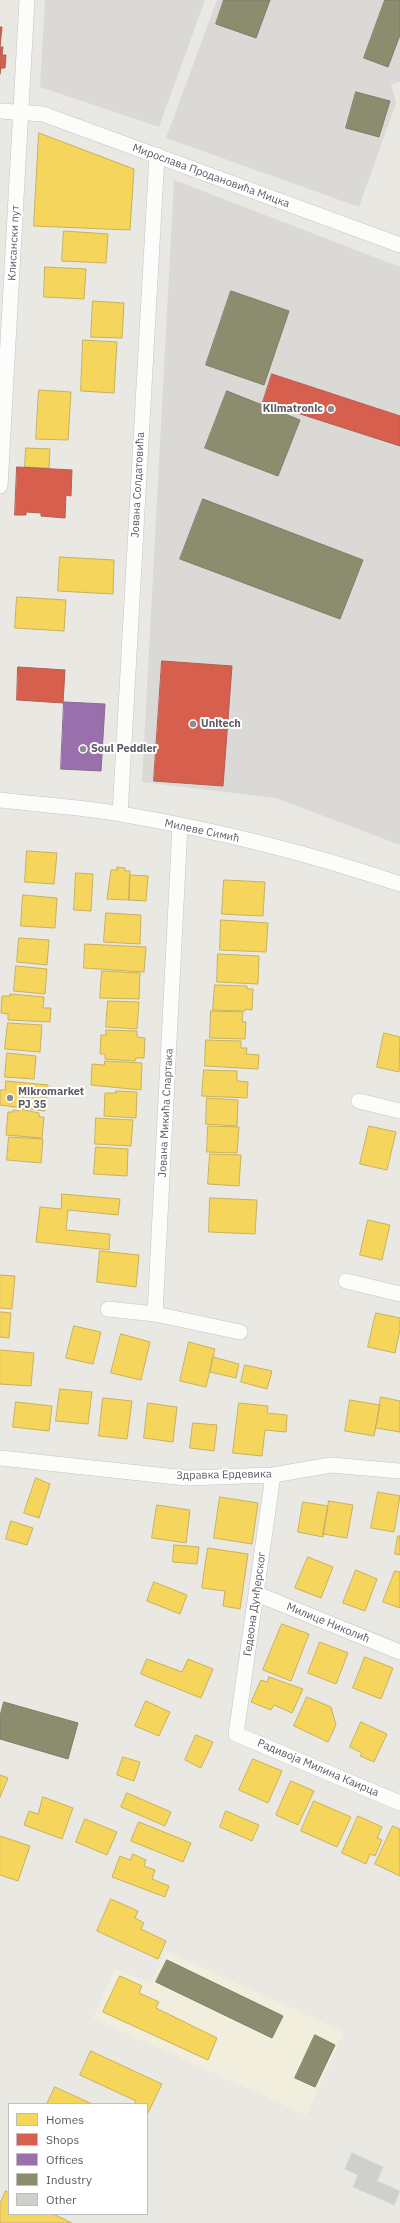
<!DOCTYPE html>
<meta charset="utf-8">
<style>
body{margin:0}
#map{position:relative;width:400px;height:2223px;overflow:hidden;background:#e9e8e3;font-family:"IBM Plex Sans",sans-serif}
canvas{display:block}
.legend{position:absolute;left:8px;top:2103px;width:140px;height:112px;box-sizing:border-box;background:#fff;border:1px solid #bdbebf;margin:0;padding:5px 7px;list-style:none;font-size:12px;color:#5a5c60}
.legend li{display:flex;align-items:center;gap:8px;height:20px}
.legend b{width:20px;border:1px solid #bdbebf}
</style>
<div id="map">
<canvas width="400" height="2223"></canvas>
<ul class="legend">
<li><b style="height:11px;background:#f6d55c"></b>Homes</li>
<li><b style="height:11px;background:#d6604d"></b>Shops</li>
<li><b style="height:11px;background:#9970ab"></b>Offices</li>
<li><b style="height:11px;background:#8c8c6e"></b>Industry</li>
<li><b style="height:11px;background:#cfcfcc"></b>Other</li>
</ul>
</div>
<script>
const g = document.querySelector('canvas').getContext('2d');
g.lineJoin = 'round';
function paint(path, color) { g.fillStyle = color; g.fill(path, 'evenodd'); }
function strokePath(path, color, width, dash) { g.strokeStyle = color; g.lineWidth = width; g.lineCap = dash ? 'butt' : 'round'; g.setLineDash(dash || []); g.stroke(path); }
function drawText(font, color, halo, rows, align = 'center') {
  g.font = font + ' "IBM Plex Sans",sans-serif'; g.lineWidth = 4; g.setLineDash([]); g.textBaseline = 'middle'; g.strokeStyle = halo; g.fillStyle = color; for (const [text, x, y, turn = 0] of rows) {
    g.save(); g.translate(x, y); g.rotate((+turn || 0) * Math.PI / 180); g.textAlign = isNaN(turn) ? turn : align; if (halo) g.strokeText(text, 0, 0); g.fillText(text, 0, 0); g.restore();
  }
}
const commercial = new Path2D(`
 M 166,1951 L 344,2032 L 306,2115 L 93,2018 L 115,1969 L 151,1984 Z`);
const industrial = new Path2D(`
 M 45,0 L 205,0 L 159,127 L 40,87 Z
 M 217,0 L 400,0 L 400,82 L 391,84 L 396,103 L 359,207 L 166,138 Z
 M 174,180 L 400,267 L 400,845 L 276,798 L 142,782 Z`);
const homes = new Path2D(`
 M 39,133 L 134,169 L 130,230 L 34,226 Z
 M 64,231 L 108,234 L 106,263 L 62,261 Z
 M 45,267 L 86,269 L 84,299 L 44,297 Z
 M 93,301 L 124,303 L 122,338 L 91,337 Z
 M 83,340 L 117,342 L 114,393 L 81,391 Z
 M 39,390 L 71,392 L 68,440 L 36,439 Z
 M 26,448 L 50,449 L 49,468 L 25,467 Z
 M 60,557 L 114,560 L 113,594 L 58,591 Z
 M 17,597 L 66,600 L 64,631 L 15,628 Z
 M 27,851 L 57,853 L 54,884 L 25,882 Z
 M 117,867 L 125,868 L 125,871 L 130,871 L 129,900 L 107,899 L 111,870 L 117,870 Z
 M 76,873 L 93,874 L 91,911 L 74,910 Z
 M 130,875 L 148,876 L 146,901 L 129,900 Z
 M 224,880 L 265,882 L 263,916 L 222,914 Z
 M 23,895 L 57,898 L 55,928 L 21,926 Z
 M 106,913 L 141,915 L 140,944 L 104,942 Z
 M 221,920 L 268,923 L 266,952 L 220,950 Z
 M 19,938 L 49,940 L 47,965 L 17,962 Z
 M 85,944 L 146,947 L 144,972 L 84,968 Z
 M 218,954 L 259,956 L 258,984 L 217,982 Z
 M 16,966 L 47,969 L 45,994 L 14,991 Z
 M 102,971 L 140,973 L 139,999 L 100,998 Z
 M 215,985 L 247,986 L 247,989 L 253,989 L 252,1010 L 245,1009 L 245,1011 L 213,1010 Z
 M 10,994 L 44,997 L 43,1008 L 51,1008 L 50,1022 L 8,1020 L 8,1014 L 1,1013 L 2,996 L 10,996 Z
 M 108,1001 L 139,1002 L 137,1029 L 106,1027 Z
 M 211,1011 L 243,1012 L 242,1022 L 246,1022 L 245,1039 L 210,1038 Z
 M 8,1023 L 42,1025 L 40,1052 L 5,1049 Z
 M 106,1030 L 137,1031 L 137,1037 L 145,1038 L 144,1058 L 136,1058 L 135,1061 L 105,1059 L 105,1054 L 100,1054 L 101,1035 L 106,1035 Z
 M 384,1033 L 400,1037 L 399,1072 L 377,1067 Z
 M 206,1040 L 241,1041 L 241,1048 L 247,1048 L 246,1054 L 259,1055 L 258,1069 L 205,1066 Z
 M 7,1053 L 36,1056 L 34,1079 L 5,1077 Z
 M 105,1061 L 142,1063 L 141,1090 L 91,1085 L 92,1064 L 104,1065 Z
 M 204,1070 L 237,1071 L 237,1081 L 248,1082 L 247,1098 L 202,1096 Z
 M 6,1081 L 48,1085 L 45,1111 L 0,1105 L 0,1090 L 5,1090 Z
 M 116,1091 L 137,1092 L 136,1118 L 104,1116 L 105,1093 L 116,1093 Z
 M 207,1098 L 238,1100 L 237,1126 L 206,1124 Z
 M 19,1109 L 39,1113 L 39,1117 L 44,1117 L 42,1138 L 6,1135 L 8,1112 L 13,1112 L 13,1110 L 19,1111 Z
 M 96,1118 L 133,1120 L 131,1146 L 95,1144 Z
 M 208,1126 L 239,1127 L 237,1153 L 207,1152 Z
 M 369,1126 L 396,1132 L 387,1170 L 360,1164 Z
 M 9,1137 L 43,1139 L 41,1163 L 7,1160 Z
 M 96,1147 L 128,1149 L 127,1176 L 94,1174 Z
 M 210,1154 L 241,1155 L 239,1186 L 208,1184 Z
 M 62,1194 L 120,1199 L 118,1215 L 68,1210 L 66,1230 L 110,1234 L 109,1250 L 36,1242 L 40,1207 L 61,1209 Z
 M 210,1198 L 257,1200 L 255,1234 L 209,1232 Z
 M 368,1220 L 390,1225 L 382,1260 L 360,1255 Z
 M 100,1251 L 139,1255 L 136,1287 L 97,1282 Z
 M 0,1275 L 15,1276 L 12,1309 L 0,1308 Z
 M 0,1312 L 11,1313 L 9,1338 L 0,1337 Z
 M 376,1313 L 400,1318 L 400,1330 L 395,1353 L 368,1347 Z
 M 74,1326 L 101,1332 L 93,1364 L 66,1358 Z
 M 121,1334 L 150,1342 L 141,1380 L 111,1373 Z
 M 189,1342 L 215,1349 L 206,1387 L 180,1381 Z
 M 0,1350 L 34,1353 L 31,1386 L 0,1384 Z
 M 213,1357 L 239,1364 L 236,1378 L 210,1372 Z
 M 245,1365 L 272,1371 L 267,1389 L 241,1382 Z
 M 60,1389 L 92,1392 L 88,1424 L 56,1421 Z
 M 381,1397 L 400,1401 L 400,1432 L 376,1428 Z
 M 103,1398 L 132,1401 L 127,1439 L 99,1436 Z
 M 350,1400 L 380,1405 L 374,1436 L 345,1431 Z
 M 16,1402 L 52,1406 L 49,1431 L 13,1427 Z
 M 148,1403 L 177,1407 L 173,1442 L 144,1438 Z
 M 239,1403 L 268,1406 L 267,1413 L 287,1415 L 286,1432 L 265,1430 L 262,1456 L 233,1453 Z
 M 193,1423 L 217,1425 L 214,1451 L 190,1448 Z
 M 36,1478 L 50,1484 L 39,1518 L 24,1513 Z
 M 378,1492 L 400,1496 L 394,1532 L 371,1528 Z
 M 220,1497 L 258,1503 L 252,1544 L 214,1538 Z
 M 329,1501 L 353,1505 L 347,1538 L 323,1534 Z
 M 303,1502 L 328,1506 L 323,1537 L 298,1532 Z
 M 157,1505 L 190,1510 L 186,1543 L 152,1538 Z
 M 11,1521 L 33,1528 L 27,1545 L 6,1539 Z
 M 398,1536 L 400,1536 L 400,1555 L 395,1554 Z
 M 174,1545 L 199,1547 L 197,1564 L 173,1562 Z
 M 208,1548 L 248,1554 L 240,1609 L 223,1606 L 225,1591 L 202,1588 Z
 M 308,1557 L 333,1567 L 321,1598 L 295,1588 Z
 M 356,1570 L 377,1579 L 365,1611 L 343,1603 Z
 M 395,1571 L 400,1572 L 400,1608 L 383,1602 Z
 M 154,1582 L 187,1595 L 180,1614 L 147,1601 Z
 M 282,1624 L 309,1634 L 291,1681 L 263,1670 Z
 M 320,1642 L 348,1653 L 336,1684 L 308,1673 Z
 M 365,1657 L 393,1668 L 381,1699 L 353,1688 Z
 M 147,1659 L 182,1672 L 188,1659 L 213,1669 L 201,1698 L 141,1674 Z
 M 269,1677 L 303,1689 L 292,1713 L 274,1705 L 271,1710 L 251,1702 L 261,1680 L 267,1682 Z
 M 307,1697 L 331,1707 L 336,1725 L 328,1742 L 294,1726 Z
 M 146,1701 L 170,1712 L 159,1736 L 135,1726 Z
 M 361,1722 L 387,1734 L 374,1762 L 360,1756 L 362,1753 L 350,1747 Z
 M 196,1735 L 213,1742 L 201,1768 L 185,1760 Z
 M 123,1757 L 140,1762 L 134,1781 L 117,1775 Z
 M 253,1759 L 282,1771 L 268,1803 L 239,1790 Z
 M 0,1775 L 8,1778 L 0,1797 Z
 M 291,1781 L 314,1791 L 298,1825 L 276,1815 Z
 M 127,1793 L 171,1812 L 165,1826 L 121,1807 Z
 M 43,1797 L 73,1808 L 62,1839 L 24,1825 L 29,1811 L 38,1814 Z
 M 314,1801 L 351,1817 L 337,1847 L 301,1831 Z
 M 226,1811 L 259,1825 L 252,1841 L 220,1827 Z
 M 358,1816 L 382,1827 L 377,1838 L 382,1840 L 375,1856 L 370,1854 L 366,1864 L 342,1853 Z
 M 85,1819 L 117,1832 L 107,1855 L 76,1842 Z
 M 139,1822 L 191,1843 L 183,1862 L 131,1841 Z
 M 393,1826 L 400,1829 L 400,1876 L 375,1864 Z
 M 0,1836 L 30,1846 L 18,1881 L 0,1875 Z
 M 133,1854 L 146,1860 L 144,1866 L 155,1870 L 152,1879 L 169,1886 L 165,1897 L 112,1877 L 120,1856 L 130,1860 Z
 M 111,1899 L 138,1911 L 135,1918 L 144,1923 L 141,1929 L 166,1941 L 158,1959 L 97,1931 Z
 M 120,1976 L 142,1986 L 139,1993 L 159,2002 L 156,2008 L 217,2038 L 208,2060 L 103,2012 Z
 M 91,2051 L 162,2084 L 147,2115 L 147,2104 L 134,2104 L 136,2101 L 80,2075 Z
 M 55,2087 L 92,2104 L 47,2104 Z
 M 6,2191 L 9,2193 L 9,2214 L 53,2214 L 72,2223 L 0,2223 L 0,2204 Z`);
const shops = new Path2D(`
 M 0,27 L 2,27 L 0,47 L 3,47 L 2,55 L 6,55 L 5,68 L 1,68 L 0,74 Z
 M 272,374 L 400,416 L 400,446 L 263,402 Z
 M 17,467 L 72,470 L 71,496 L 66,495 L 65,518 L 41,516 L 41,513 L 26,512 L 26,515 L 15,515 Z
 M 162,661 L 232,666 L 223,786 L 154,781 Z
 M 18,667 L 65,670 L 63,703 L 17,700 Z`);
const offices = new Path2D(`
 M 64,702 L 105,704 L 101,771 L 61,769 Z`);
const industry = new Path2D(`
 M 224,0 L 270,0 L 256,38 L 216,24 Z
 M 385,0 L 400,0 L 400,35 L 388,67 L 364,58 Z
 M 356,92 L 390,101 L 379,137 L 346,128 Z
 M 231,291 L 289,311 L 264,385 L 206,365 Z
 M 227,391 L 300,420 L 278,476 L 205,448 Z
 M 203,499 L 363,560 L 340,619 L 180,559 Z
 M 4,1702 L 78,1723 L 68,1759 L 0,1739 L 0,1716 Z
 M 167,1960 L 283,2016 L 272,2038 L 156,1982 Z
 M 315,2035 L 335,2045 L 315,2087 L 295,2078 Z`);
const building = new Path2D(`
 M 352,2153 L 383,2167 L 377,2181 L 400,2191 L 394,2205 L 353,2187 L 358,2175 L 345,2169 Z`);
const street = new Path2D(`
 M 0,111 L 43,114 L 400,245
 M 0,486 L 27,0
 M 0,800 C 40,805 81,807 121,814 C 215,830 309,853 400,884
 M 120,814 L 157,155
 M 180,826 L 155,1314 L 240,1332
 M 359,1101 L 400,1111
 M 346,1281 L 400,1294
 M 108,1309 L 155,1314
 M 0,1458 L 186,1478 L 273,1475 L 331,1465 L 400,1471
 M 273,1475 L 236,1734 L 400,1803
 M 257,1594 L 400,1652`);
const markers = [
 [331,409,4,"#8c8d8e"],
 [193,724,4,"#8c8d8e"],
 [83,749,4,"#8c8d8e"],
 [10,1098,4,"#8c8d8e"]
];
const streetNames = [
 ["Мирослава Продановића Мицка",211,176,20],
 ["Клисански пут",14,243,-87],
 ["Јована Солдатовића",138,485,-87],
 ["Милеве Симић",202,831,12],
 ["Јована Микића Спартака",166,1113,-87],
 ["Здравка Ердевика",224,1475,-1],
 ["Гедеона Дунђерског",255,1604,-82],
 ["Милице Николић",328,1623,22],
 ["Радивоја Милина Каирца",318,1768,23]
];
const poiNames = [
 ["Klimatronic",323,409,"right"],
 ["Unitech",201,724],
 ["Soul Peddler",91,749],
 ["Mikromarket",18,1092],
 ["PJ 35",18,1105]
];
paint(commercial, '#f2eedd');
paint(industrial, '#dad9d5');
paint(homes, '#f6d55c');
strokePath(homes, '#c7b15d', 1);
paint(shops, '#d6604d');
strokePath(shops, '#b15f53', 1);
paint(offices, '#9970ab');
strokePath(offices, '#866a94', 1);
paint(industry, '#8c8c6e');
strokePath(industry, '#7d7e6a', 1);
paint(building, '#cfcfcc');
strokePath(building, '#d8d7d2', 1);
strokePath(street, '#c5c4c4', 16);
strokePath(street, '#fcfcfb', 15);
for (const [x, y, r, color] of markers) { const dot = new Path2D(); dot.arc(x, y, r, 0, 2 * Math.PI); g.fillStyle = color; g.fill(dot); strokePath(dot, '#fff', 1.5); }
drawText('11px', '#5a5c60', '#fff', streetNames);
drawText('bold 11px', '#5a5c60', '#fff', poiNames, 'left');
</script>
